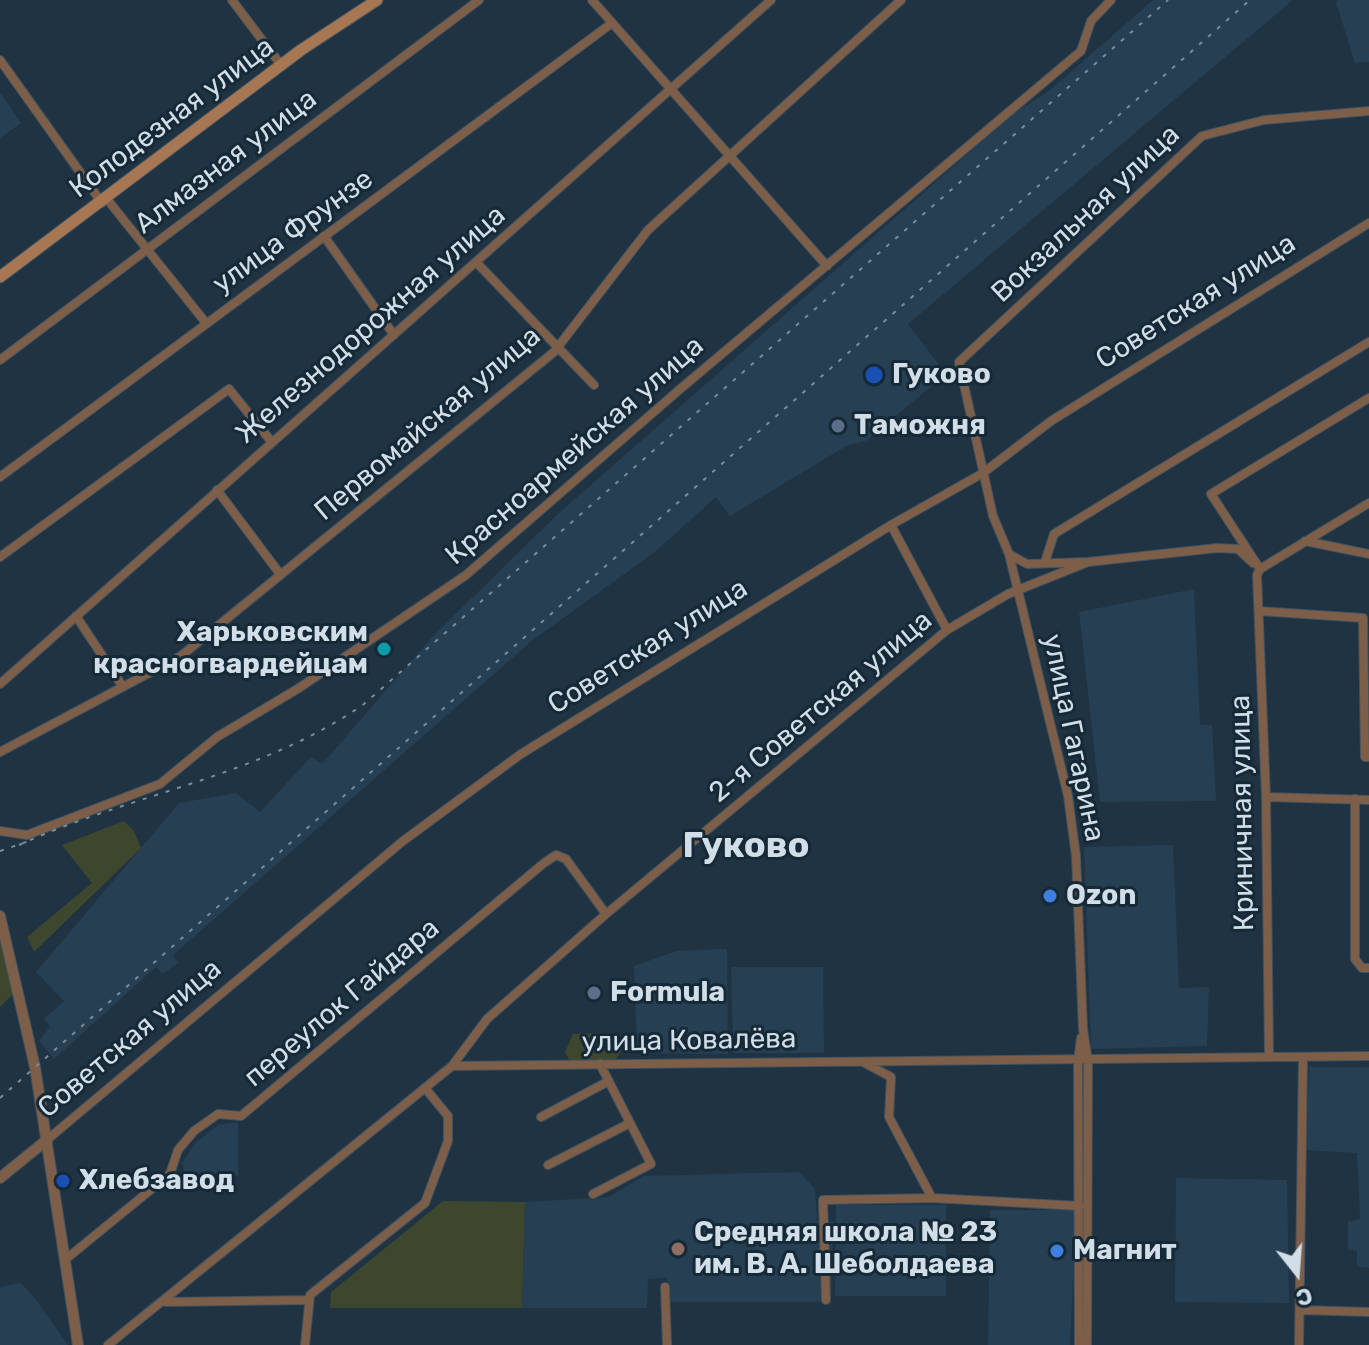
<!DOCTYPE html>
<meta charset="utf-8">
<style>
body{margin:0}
#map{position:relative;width:1369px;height:1345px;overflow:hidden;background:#203342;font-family:Rubik,sans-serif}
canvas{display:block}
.north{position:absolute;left:1257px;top:1233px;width:80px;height:80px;-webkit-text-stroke:6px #162937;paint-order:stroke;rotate:163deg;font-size:22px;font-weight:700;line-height:32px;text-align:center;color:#d2dee7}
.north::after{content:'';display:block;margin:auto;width:28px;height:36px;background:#d2dee7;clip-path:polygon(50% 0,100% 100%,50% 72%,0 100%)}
</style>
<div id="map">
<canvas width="1369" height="1345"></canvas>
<div class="north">С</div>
</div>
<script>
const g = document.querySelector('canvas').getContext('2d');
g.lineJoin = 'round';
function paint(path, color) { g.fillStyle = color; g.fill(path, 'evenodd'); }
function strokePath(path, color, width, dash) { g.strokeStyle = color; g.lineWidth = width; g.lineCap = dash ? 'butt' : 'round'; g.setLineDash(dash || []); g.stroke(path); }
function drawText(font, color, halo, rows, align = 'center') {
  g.font = font + ' Rubik,sans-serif'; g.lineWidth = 6; g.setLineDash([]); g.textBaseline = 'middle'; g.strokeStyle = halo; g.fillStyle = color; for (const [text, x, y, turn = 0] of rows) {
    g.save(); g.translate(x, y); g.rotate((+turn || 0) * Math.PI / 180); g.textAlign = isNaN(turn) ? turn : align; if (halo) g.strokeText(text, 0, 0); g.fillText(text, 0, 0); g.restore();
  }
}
const built = new Path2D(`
 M 1153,0 L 1293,0 L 908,324 L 946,374 L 866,441 L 848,445 L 730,516 L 716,497 L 655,552 L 534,639 L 173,955 L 178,963 L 162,974 L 156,967 L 54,1059 L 39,1041 L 50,1027 L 44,1019 L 64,1001 L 36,972 L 179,803 L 236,793 L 260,812 L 311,757 L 322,764 L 435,634 L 560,512 L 1013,114 L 1050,90 Z
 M 1339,0 L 1369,0 L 1369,62 L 1355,63 L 1336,2 Z
 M 0,92 L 21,123 L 0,138 Z
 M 1194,589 L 1200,725 L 1212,725 L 1216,801 L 1100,802 L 1079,612 Z
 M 1173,845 L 1179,988 L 1209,987 L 1207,1046 L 1091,1049 L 1084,847 Z
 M 727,949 L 728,1054 L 637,1053 L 634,966 L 676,951 Z
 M 731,967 L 823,967 L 824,1053 L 733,1053 Z
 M 1309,1067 L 1369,1067 L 1369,1268 L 1357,1267 L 1357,1251 L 1348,1250 L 1348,1221 L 1360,1219 L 1357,1153 L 1305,1150 Z
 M 238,1122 L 238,1176 L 207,1173 L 186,1180 L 182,1163 L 194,1144 L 218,1125 Z
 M 799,1172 L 815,1189 L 817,1221 L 833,1222 L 831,1302 L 670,1302 L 667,1277 L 648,1279 L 647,1308 L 522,1308 L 525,1202 L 609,1197 L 643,1176 Z
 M 1176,1178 L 1287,1180 L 1289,1303 L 1175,1302 Z
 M 836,1205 L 946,1205 L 946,1296 L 835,1296 Z
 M 990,1210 L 1076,1210 L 1070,1345 L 988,1345 Z
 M 21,1283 L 34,1297 L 68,1345 L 0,1345 L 0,1287 Z`);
const green = new Path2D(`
 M 124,821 L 134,831 L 141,848 L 34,952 L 27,937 L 92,883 L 62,845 Z
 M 0,931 L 15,992 L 0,1007 Z
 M 611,1033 L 622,1051 L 614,1061 L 570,1061 L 565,1052 L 573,1034 Z
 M 443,1201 L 525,1202 L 522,1308 L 330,1308 L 331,1292 Z`);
const minor = new Path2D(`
 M 232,0 L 281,65
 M 592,0 L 827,266
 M 0,60 L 102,203
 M 107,199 L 206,323
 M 324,236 L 394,335
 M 476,262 L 594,385
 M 0,360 L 479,0
 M 0,477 L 612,23
 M 217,490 L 280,574
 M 891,525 L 947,630
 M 1305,541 L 1369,554
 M 1009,554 L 1027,564 L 1088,562 L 1217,548 L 1238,549 L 1253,563
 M 0,557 L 229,389 L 271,441
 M 1045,562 L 1054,534 L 1369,342
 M 1260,569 L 1257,575 L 1266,797 L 1269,1056
 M 1260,569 L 1211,494 L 1369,398
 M 1260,569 L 1369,503
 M 1259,611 L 1363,618 L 1365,757 L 1369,757
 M 76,616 L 123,687
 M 0,684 L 771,0
 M 0,752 L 181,656 L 554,352 L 648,230 L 901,0
 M 1266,797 L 1369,800
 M 1355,799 L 1355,959 L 1362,968 L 1369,968
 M 0,831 L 27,835 L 160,784 L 217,737 L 299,688 L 466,575 L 679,390 L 1081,51 L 1091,21 L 1111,0
 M 863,1062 L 891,1077 L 889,1117 L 932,1198
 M 452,1066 L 487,1019 L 606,914 L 947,630 L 1008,594 L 1088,562
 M 541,1117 L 609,1081
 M 48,1139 L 403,841 L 521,754 L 891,525 L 983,473 L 1051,421 L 1369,223
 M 548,1165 L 630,1123
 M 593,1194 L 651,1164 L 600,1064
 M 66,1259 L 170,1174 L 178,1150 L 194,1131 L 218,1114 L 241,1116 L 544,863 L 556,855 L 566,859 L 606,914
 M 665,1287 L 667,1345
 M 826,1300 L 823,1200 L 932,1198 L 1080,1206
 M 166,1302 L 307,1300
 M 1300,1310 L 1369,1312
 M 108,1345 L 452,1066 L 1369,1056
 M 305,1345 L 310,1295 L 425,1203 L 448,1141 L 448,1116 L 425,1088
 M 1079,1345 L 1078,1061 L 1081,1038
 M 1087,1345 L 1088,1061 L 1083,1029 L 1076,856 L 1068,796 L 1009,554 L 993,516 L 959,362 L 1202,136 L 1264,120 L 1369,111
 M 1299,1345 L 1303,1057`);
const tertiary = new Path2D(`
 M 0,916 L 35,1067 L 78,1345
 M 0,1178 L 48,1139`);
const secondary = new Path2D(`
 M 0,277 L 301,50 L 377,0`);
const rail = new Path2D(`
 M 19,845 C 131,794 261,776 364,704 L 1168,0
 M 0,851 L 29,841
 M 0,1098 L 1250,0`);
const markers = [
 [874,375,10,"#1a4fb4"],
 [838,426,8,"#5c6f8a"],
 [384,649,8,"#0f9aa8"],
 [1050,896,8,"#3f7fe0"],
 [594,993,8,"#5c6f8a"],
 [63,1181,8,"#1a4fb4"],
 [678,1249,8,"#8d6e63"],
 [1057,1251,8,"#3f7fe0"]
];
const streetNames = [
 ["Колодезная улица",172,118,-37],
 ["Алмазная улица",226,162,-37],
 ["Вокзальная улица",1086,214,-43],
 ["улица Фрунзе",293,232,-36],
 ["Советская улица",1196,302,-32],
 ["Железнодорожная улица",371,325,-41],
 ["Первомайская улица",428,424,-40],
 ["Красноармейская улица",575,451,-41],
 ["Советская улица",648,647,-32],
 ["2-я Советская улица",821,707,-40],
 ["улица Гагарина",1073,738,78],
 ["Криничная улица",1243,813,-91],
 ["переулок Гайдара",342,1003,-40],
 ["Советская улица",130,1039,-40],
 ["улица Ковалёва",689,1041,-1]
];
const poiNames = [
 ["Гуково",892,375],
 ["Таможня",854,426],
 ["Харьковским",368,633,"right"],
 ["красногвардейцам",368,665,"right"],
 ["Ozon",1066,896],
 ["Formula",610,993],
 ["Хлебзавод",79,1181],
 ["Средняя школа № 23",694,1233],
 ["им. В. А. Шеболдаева",694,1265],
 ["Магнит",1073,1251]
];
const districtNames = [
 ["Гуково",746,847]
];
paint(built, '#263f52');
paint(green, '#3d472e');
strokePath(minor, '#405260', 10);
strokePath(tertiary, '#405260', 12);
strokePath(secondary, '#405260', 13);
strokePath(minor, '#7d5e49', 8);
strokePath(tertiary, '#7d5e49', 10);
strokePath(secondary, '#a77754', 11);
strokePath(rail, '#7c8c98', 2, [4, 8]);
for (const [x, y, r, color] of markers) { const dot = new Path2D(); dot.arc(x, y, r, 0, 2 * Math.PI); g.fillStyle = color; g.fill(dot); strokePath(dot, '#162937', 3); }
drawText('28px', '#d2dee7', '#162937', streetNames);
drawText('bold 28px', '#d2dee7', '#162937', poiNames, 'left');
drawText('bold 36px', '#d2dee7', '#162937', districtNames);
</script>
